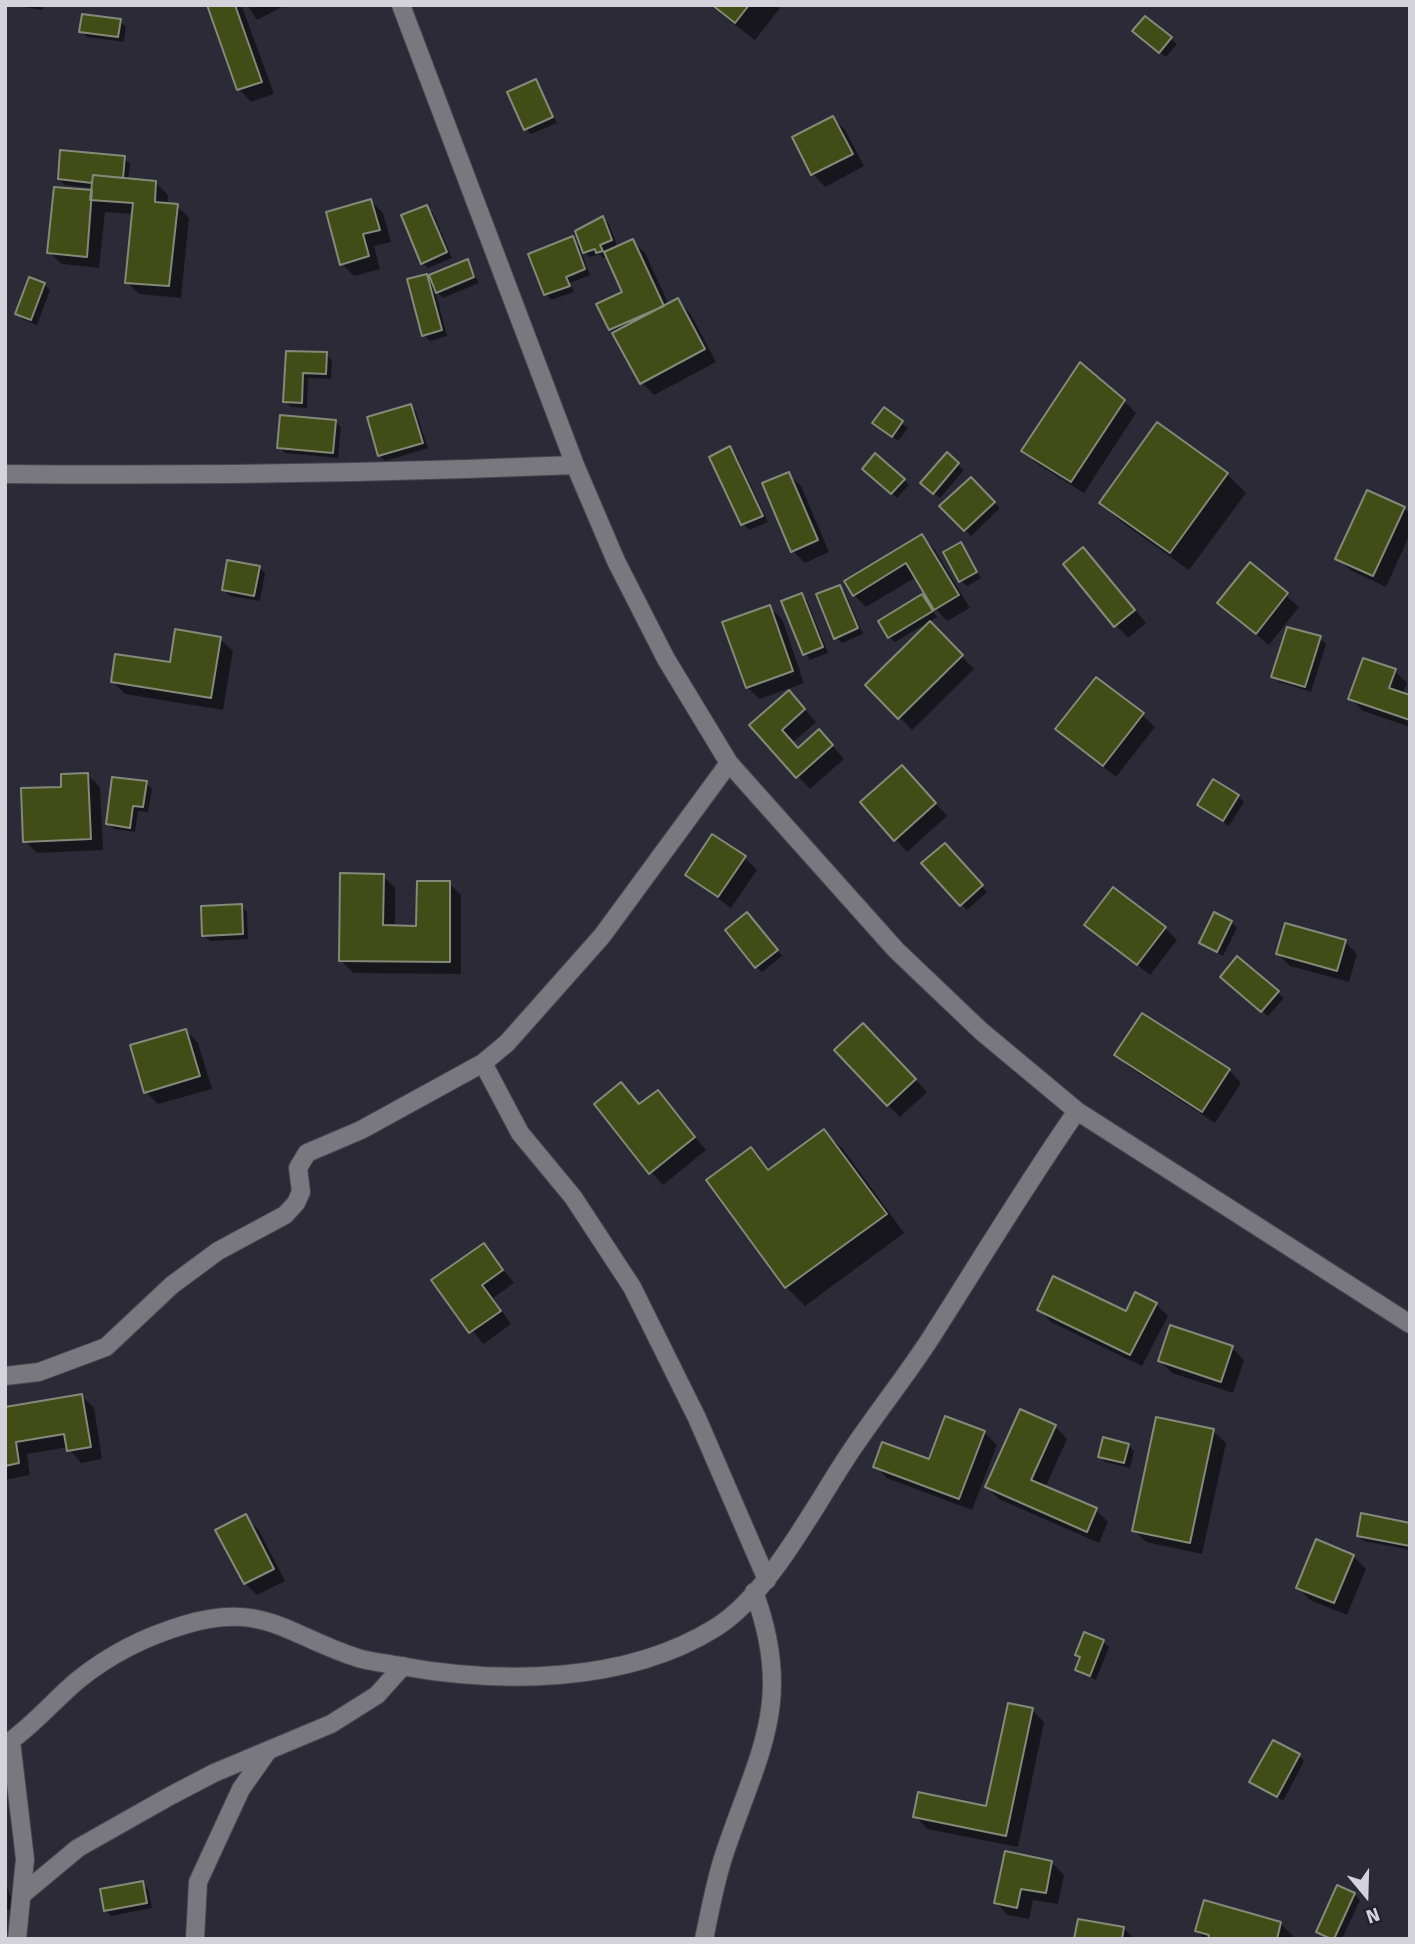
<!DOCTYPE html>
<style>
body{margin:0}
#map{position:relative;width:1415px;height:1944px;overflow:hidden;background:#2d2a37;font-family:"Fira Sans",sans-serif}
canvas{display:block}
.frame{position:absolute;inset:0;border:7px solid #d4d2db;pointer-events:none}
.north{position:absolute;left:1331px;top:1860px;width:70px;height:70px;-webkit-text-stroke:5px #23212d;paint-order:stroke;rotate:161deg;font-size:19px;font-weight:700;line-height:28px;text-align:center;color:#d4d2db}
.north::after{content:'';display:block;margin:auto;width:24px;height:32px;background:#d4d2db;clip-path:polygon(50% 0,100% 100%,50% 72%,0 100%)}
</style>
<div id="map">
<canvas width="1415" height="1944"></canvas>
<div class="frame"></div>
<div class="north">N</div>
</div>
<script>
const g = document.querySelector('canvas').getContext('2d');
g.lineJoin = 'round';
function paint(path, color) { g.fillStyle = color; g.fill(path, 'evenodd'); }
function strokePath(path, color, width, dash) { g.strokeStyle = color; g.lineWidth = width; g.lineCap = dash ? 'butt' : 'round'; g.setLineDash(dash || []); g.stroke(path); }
const shadow = new Path2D(`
 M 10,5 L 43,5 L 43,10 Z
 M 208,5 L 239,5 L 243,9 L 274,94 L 251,102 L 239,89 Z
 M 247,5 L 286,5 L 257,20 Z
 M 709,5 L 777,5 L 780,8 L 755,40 Z
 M 1145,18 L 1177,44 L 1166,57 L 1140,37 Z
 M 120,21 L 126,27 L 124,42 L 87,37 L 81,31 Z
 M 535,82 L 557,123 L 531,134 L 526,129 Z
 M 833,118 L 845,130 L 864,166 L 825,187 L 813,174 L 794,138 Z
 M 124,158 L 130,164 L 128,180 L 156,183 L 168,195 L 167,205 L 177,206 L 189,218 L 181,298 L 139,294 L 127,282 L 134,214 L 105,212 L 99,268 L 62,264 L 49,252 L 93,192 L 94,188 L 65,185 L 59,179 Z
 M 371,201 L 383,213 L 391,242 L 374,246 L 380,269 L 354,276 L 342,264 Z
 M 427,207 L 433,213 L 452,258 L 428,268 L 422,263 Z
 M 603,218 L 609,224 L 618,248 L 633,241 L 645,253 L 669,305 L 678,300 L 690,313 L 716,362 L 654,395 L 642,383 L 610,329 L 624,293 L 608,256 L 603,258 L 600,254 L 590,257 L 579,246 L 590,275 L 570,283 L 574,292 L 551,300 L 546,294 L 572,238 L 583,250 Z
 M 467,261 L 479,283 L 443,298 L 435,290 L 447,336 L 430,341 L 424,335 L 427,276 Z
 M 44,284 L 50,290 L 37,325 L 22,319 L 17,313 Z
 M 287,353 L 326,354 L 332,360 L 331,379 L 308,378 L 307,408 L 291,407 L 285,401 Z
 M 1124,401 L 1136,413 L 1084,493 L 1036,463 L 1024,451 Z
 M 411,406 L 416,412 L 428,448 L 385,461 L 380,455 Z
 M 884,410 L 908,428 L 898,441 L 880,428 Z
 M 335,421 L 341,427 L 338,458 L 285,453 L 279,447 Z
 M 1157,424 L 1227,474 L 1246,493 L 1189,570 L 1120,521 L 1101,503 Z
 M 730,448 L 736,454 L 768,522 L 749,530 L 743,524 L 711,457 Z
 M 947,455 L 964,470 L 940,498 L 928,488 Z
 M 788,474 L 801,486 L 829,552 L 805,563 L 793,551 Z
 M 870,475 L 904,480 L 909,485 L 897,498 Z
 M 970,479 L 1000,508 L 971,536 L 942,506 Z
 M 1404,508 L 1410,514 L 1410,534 L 1386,587 L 1350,570 L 1338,558 Z
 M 922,536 L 934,549 L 970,608 L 947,621 L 933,606 L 916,577 L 866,607 L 854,595 Z
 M 960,544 L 981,578 L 967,586 L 961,581 Z
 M 1095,562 L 1146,623 L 1128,638 L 1116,625 Z
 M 1250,565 L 1299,607 L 1269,645 L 1219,603 Z
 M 259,567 L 265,573 L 260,601 L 230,596 L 224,590 Z
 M 840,587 L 845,592 L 863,634 L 842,643 L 836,638 Z
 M 801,595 L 807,600 L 828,653 L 810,660 L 805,654 Z
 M 922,597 L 937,617 L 895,642 L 889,637 Z
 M 769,607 L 782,619 L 804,683 L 760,699 L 747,687 Z
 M 930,624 L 974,669 L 912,730 L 868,685 Z
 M 1320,638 L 1326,644 L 1311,692 L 1279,682 L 1273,676 Z
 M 220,639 L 233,651 L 223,710 L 125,694 L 113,682 L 171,664 Z
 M 1395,671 L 1407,683 L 1403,693 L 1410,697 L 1410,727 L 1363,711 L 1350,698 Z
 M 801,705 L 816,722 L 792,743 L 798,750 L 831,744 L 844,759 L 810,789 L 751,725 Z
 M 1142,715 L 1155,727 L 1116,777 L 1057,728 Z
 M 88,775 L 100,787 L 103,850 L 37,853 L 25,841 L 63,788 Z
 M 914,780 L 947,816 L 907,852 L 895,839 Z
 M 146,783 L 152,789 L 148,812 L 138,811 L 135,832 L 114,829 L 108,823 Z
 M 1238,796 L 1244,802 L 1229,826 L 1199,805 Z
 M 712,837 L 745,858 L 757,870 L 731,908 L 687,875 Z
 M 950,851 L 987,892 L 967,910 L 924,864 Z
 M 383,876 L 395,888 L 395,927 L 417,928 L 449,883 L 461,895 L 461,974 L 353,973 L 341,960 Z
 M 242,906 L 247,912 L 248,939 L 210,941 L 204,935 Z
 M 753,920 L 782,956 L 762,972 L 756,966 Z
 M 1231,922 L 1237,928 L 1223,956 L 1201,942 Z
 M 1086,925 L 1165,928 L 1177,940 L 1150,975 Z
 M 1345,942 L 1357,954 L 1349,982 L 1290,966 L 1278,954 Z
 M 1238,958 L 1284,998 L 1268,1016 L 1228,983 Z
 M 186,1031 L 198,1043 L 212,1089 L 158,1104 L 146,1092 Z
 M 875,1037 L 927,1092 L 900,1117 L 888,1105 Z
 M 1117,1055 L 1229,1070 L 1241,1083 L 1215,1123 L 1129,1067 Z
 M 621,1084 L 640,1106 L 657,1092 L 706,1150 L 663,1185 L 651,1172 Z
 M 824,1131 L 843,1149 L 904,1233 L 805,1306 L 786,1287 L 709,1180 L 751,1150 L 771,1170 Z
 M 484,1245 L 514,1283 L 493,1298 L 511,1324 L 483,1344 L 434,1281 Z
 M 1156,1304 L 1168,1316 L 1142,1366 L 1051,1322 L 1039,1309 L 1127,1313 Z
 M 1232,1348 L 1244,1360 L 1233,1393 L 1172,1373 L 1160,1361 Z
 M 82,1396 L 94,1408 L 102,1459 L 81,1463 L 68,1447 L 27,1454 L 30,1475 L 5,1480 L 5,1409 Z
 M 1055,1426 L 1067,1439 L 1045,1488 L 1096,1510 L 1108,1522 L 1099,1543 L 999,1499 L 987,1487 Z
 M 1213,1431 L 1226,1443 L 1202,1554 L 1146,1542 L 1134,1530 Z
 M 984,1432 L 997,1445 L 972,1510 L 887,1478 L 875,1466 L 930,1461 Z
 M 1128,1445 L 1134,1451 L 1130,1468 L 1105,1462 L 1100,1456 Z
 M 245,1517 L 258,1529 L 285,1581 L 257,1595 L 245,1583 Z
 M 1410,1525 L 1410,1550 L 1364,1541 L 1358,1535 Z
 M 1353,1556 L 1366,1569 L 1347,1615 L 1310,1600 L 1298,1588 Z
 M 1103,1642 L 1109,1647 L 1096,1680 L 1077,1670 L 1081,1659 L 1077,1655 Z
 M 1032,1710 L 1044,1722 L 1018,1847 L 927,1829 L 915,1816 L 988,1808 Z
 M 1299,1755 L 1304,1761 L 1283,1801 L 1252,1781 Z
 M 1051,1862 L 1064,1875 L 1058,1904 L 1033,1900 L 1029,1919 L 1008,1915 L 996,1903 Z
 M 5,1879 L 14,1908 L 5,1911 Z
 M 142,1883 L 148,1889 L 152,1908 L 111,1916 L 105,1910 Z
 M 1354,1894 L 1360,1900 L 1342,1939 L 1324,1937 L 1318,1932 Z
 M 1280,1923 L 1293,1936 L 1292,1939 L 1205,1939 L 1197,1931 Z
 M 1124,1928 L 1134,1939 L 1076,1939 Z`);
const building = new Path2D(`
 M 207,5 L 235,5 L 262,82 L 237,90 Z
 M 712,5 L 749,5 L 735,23 Z
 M 82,14 L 121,19 L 118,37 L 79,32 Z
 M 1145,16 L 1172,37 L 1159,53 L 1132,31 Z
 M 536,79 L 553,117 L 524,130 L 507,92 Z
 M 833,116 L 853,154 L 811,175 L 792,137 Z
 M 60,150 L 125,156 L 123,178 L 93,175 L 92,183 L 58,179 Z
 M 93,175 L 156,181 L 155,202 L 178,204 L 169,286 L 125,283 L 133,203 L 90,200 Z
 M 54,187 L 92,190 L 87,257 L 47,253 Z
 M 371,199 L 380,230 L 363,234 L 369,256 L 340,265 L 326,212 Z
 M 427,205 L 447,252 L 421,264 L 401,215 Z
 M 603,216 L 612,240 L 600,245 L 603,251 L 596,253 L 595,249 L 583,253 L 575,231 Z
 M 573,236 L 585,269 L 566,277 L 570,286 L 544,295 L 528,254 Z
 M 633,239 L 664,306 L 609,330 L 596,304 L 622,292 L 604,252 Z
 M 468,259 L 474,277 L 436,293 L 429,275 Z
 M 427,274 L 442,330 L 422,336 L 407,279 Z
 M 29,277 L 45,283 L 31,320 L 15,314 Z
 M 678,298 L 705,349 L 640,384 L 612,333 Z
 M 286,351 L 327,352 L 326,374 L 303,373 L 302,403 L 283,402 Z
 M 1080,362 L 1125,400 L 1071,482 L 1021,451 Z
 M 411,404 L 423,443 L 378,456 L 367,417 Z
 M 884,407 L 903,421 L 892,437 L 872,423 Z
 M 280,415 L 336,420 L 333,453 L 277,448 Z
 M 1157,422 L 1228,473 L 1170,553 L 1099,503 Z
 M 730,446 L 763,516 L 741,525 L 709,457 Z
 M 947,452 L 959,463 L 933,494 L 920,483 Z
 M 875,453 L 905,479 L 891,494 L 862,469 Z
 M 789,472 L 818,540 L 791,552 L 762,483 Z
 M 971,477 L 995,502 L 964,531 L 939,506 Z
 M 1367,490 L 1405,507 L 1373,576 L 1335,559 Z
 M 922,534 L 959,595 L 934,610 L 906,563 L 853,596 L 844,581 Z
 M 961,542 L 977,572 L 959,582 L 943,552 Z
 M 1083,547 L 1135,610 L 1114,627 L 1063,564 Z
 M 227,560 L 260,566 L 254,596 L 222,590 Z
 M 1250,562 L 1288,593 L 1256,634 L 1217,603 Z
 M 840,585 L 858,628 L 834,639 L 816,594 Z
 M 802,593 L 823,647 L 803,655 L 781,601 Z
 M 922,594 L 933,611 L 888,638 L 878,621 Z
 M 770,605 L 793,671 L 746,688 L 722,622 Z
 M 930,621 L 963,655 L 898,719 L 865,685 Z
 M 1287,627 L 1321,636 L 1305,687 L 1271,677 Z
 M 175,629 L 221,637 L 211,698 L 111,682 L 115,654 L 170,662 Z
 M 1363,658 L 1396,669 L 1389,688 L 1410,695 L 1410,720 L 1348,699 Z
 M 1096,677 L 1144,713 L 1103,766 L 1055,729 Z
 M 789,690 L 805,709 L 782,730 L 798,748 L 819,729 L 833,745 L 796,778 L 749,725 Z
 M 902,765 L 936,803 L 894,841 L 860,802 Z
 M 88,773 L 91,839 L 23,842 L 21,788 L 61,787 L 61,774 Z
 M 112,777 L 147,781 L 143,807 L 133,806 L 130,828 L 106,824 Z
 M 1213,779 L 1239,795 L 1223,821 L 1197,805 Z
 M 712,834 L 746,856 L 718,897 L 685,875 Z
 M 945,843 L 983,885 L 960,906 L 921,863 Z
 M 340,873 L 384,874 L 383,925 L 416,926 L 417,881 L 450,881 L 450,962 L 339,961 Z
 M 1113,887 L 1166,927 L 1137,965 L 1084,925 Z
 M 242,904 L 243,934 L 202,936 L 201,906 Z
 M 747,912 L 778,950 L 755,968 L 725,930 Z
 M 1214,912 L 1232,921 L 1217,952 L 1199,943 Z
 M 1285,923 L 1346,940 L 1337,971 L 1276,954 Z
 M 1237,956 L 1279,991 L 1261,1012 L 1220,977 Z
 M 1142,1013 L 1230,1069 L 1202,1112 L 1114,1055 Z
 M 863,1023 L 916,1079 L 887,1106 L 834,1050 Z
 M 186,1029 L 200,1076 L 144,1093 L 130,1045 Z
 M 621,1082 L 639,1104 L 658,1090 L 695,1137 L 649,1174 L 594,1104 Z
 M 824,1129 L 887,1214 L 785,1288 L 706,1180 L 751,1147 L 768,1170 Z
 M 484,1243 L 503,1270 L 482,1285 L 501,1311 L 469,1333 L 431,1280 Z
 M 1053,1276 L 1126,1311 L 1135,1292 L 1157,1303 L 1130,1355 L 1037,1310 Z
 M 1170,1325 L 1233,1346 L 1221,1382 L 1158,1361 Z
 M 82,1394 L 91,1447 L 67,1451 L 64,1434 L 16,1442 L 19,1463 L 5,1466 L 5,1407 Z
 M 1020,1409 L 1056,1425 L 1031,1480 L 1097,1508 L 1087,1532 L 985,1487 Z
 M 945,1416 L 985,1431 L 959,1499 L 873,1467 L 882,1442 L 929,1459 Z
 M 1156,1417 L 1214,1429 L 1190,1543 L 1132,1531 Z
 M 1103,1437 L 1129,1444 L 1124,1463 L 1098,1457 Z
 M 1361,1513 L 1410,1523 L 1410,1546 L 1357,1536 Z
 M 246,1514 L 274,1569 L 244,1584 L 215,1530 Z
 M 1316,1539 L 1354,1555 L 1334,1603 L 1296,1588 Z
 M 1084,1632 L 1104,1640 L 1090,1676 L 1075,1670 L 1080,1657 L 1075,1655 Z
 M 1008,1703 L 1033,1708 L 1006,1836 L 913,1817 L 918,1792 L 986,1806 Z
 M 1273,1740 L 1300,1754 L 1277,1797 L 1249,1782 Z
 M 1005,1851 L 1052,1861 L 1046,1893 L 1021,1889 L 1017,1908 L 994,1903 Z
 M 143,1881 L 147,1903 L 104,1911 L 100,1889 Z
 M 1337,1885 L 1355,1893 L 1334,1939 L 1331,1939 L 1316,1932 Z
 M 1204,1900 L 1281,1922 L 1277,1939 L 1208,1939 L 1209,1935 L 1195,1931 Z
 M 1078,1919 L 1124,1927 L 1122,1939 L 1074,1939 Z`);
const minor = new Path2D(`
 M 401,5 L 575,465 L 616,561 L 666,659 L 729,763 L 896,950 L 981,1031 L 1077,1111 L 1410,1324
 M 5,474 C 196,476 385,473 575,465
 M 483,1063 L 520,1133 L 573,1197 L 632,1287 L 697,1418 L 767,1580
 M 5,1376 L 39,1372 L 106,1347 L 172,1285 L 218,1251 L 285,1215 L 296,1203 L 301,1192 L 298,1168 L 307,1153 L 361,1130 L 483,1063 L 507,1043 L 602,936 L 729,763
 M 11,1741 L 25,1859 L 17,1939
 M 5,1745 C 33,1726 53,1701 78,1680 C 109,1655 147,1636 184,1625 C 264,1600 290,1637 358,1658 C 371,1662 386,1663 400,1666 C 500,1684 625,1684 715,1628 C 770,1594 814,1506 851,1451 C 877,1412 907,1375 932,1336 C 980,1261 1026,1184 1077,1111
 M 24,1893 L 78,1848 L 170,1796 L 214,1773 L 331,1724 L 377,1695 L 403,1666
 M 195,1939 L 198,1882 L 241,1789 L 267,1752
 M 704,1939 C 710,1911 715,1882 724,1855 C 758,1753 795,1702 754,1592`);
paint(shadow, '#0007');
paint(building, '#424c16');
strokePath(building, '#858979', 2);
strokePath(minor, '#484551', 20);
strokePath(minor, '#79787f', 18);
</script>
